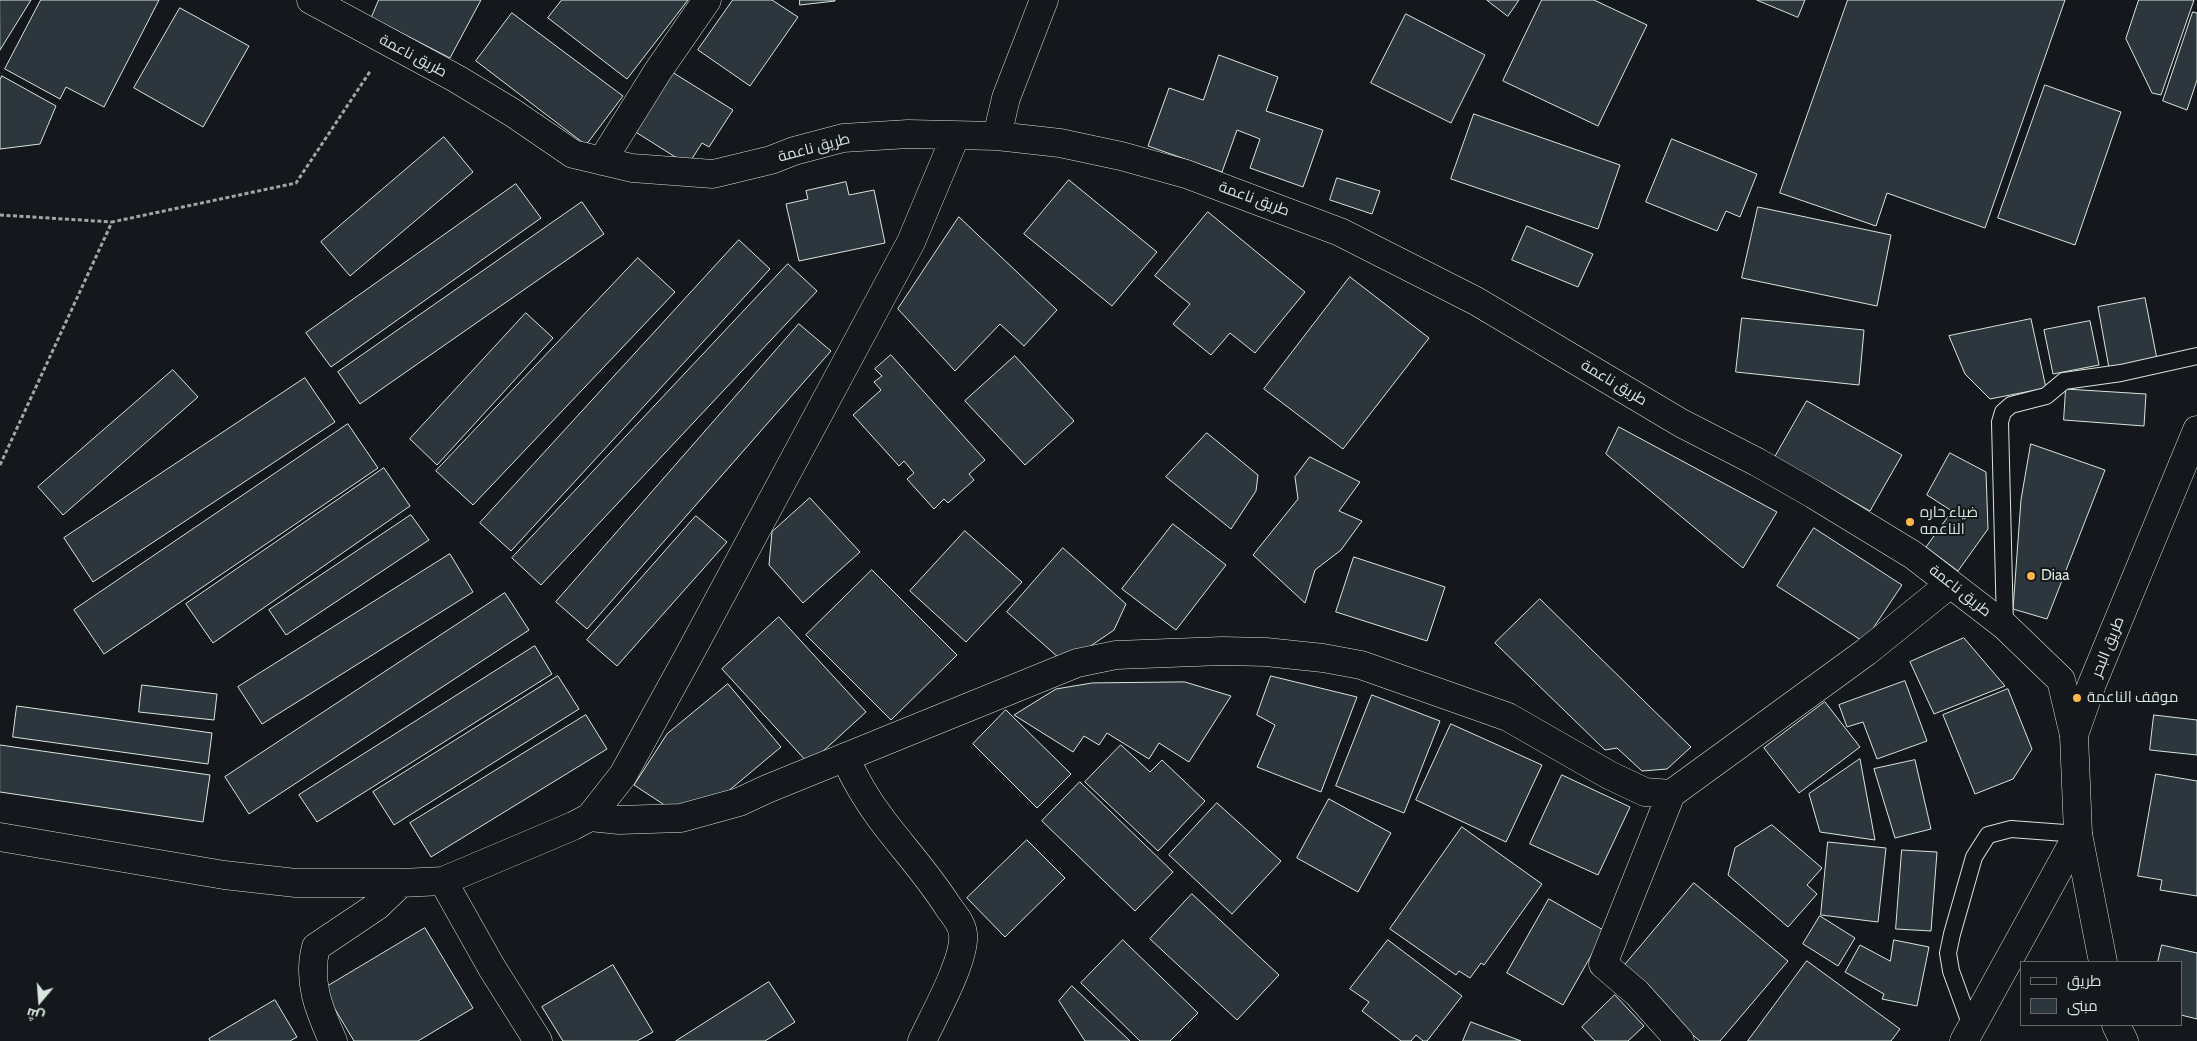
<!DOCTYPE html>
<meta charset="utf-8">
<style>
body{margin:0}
#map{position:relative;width:2197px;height:1041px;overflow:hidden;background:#14181c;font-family:Cabin,Cairo,sans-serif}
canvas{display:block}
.legend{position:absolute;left:2020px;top:961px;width:162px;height:65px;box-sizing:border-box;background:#14181c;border:1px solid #626a69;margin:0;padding:6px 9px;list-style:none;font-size:15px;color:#d8e6dc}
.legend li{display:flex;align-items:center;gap:10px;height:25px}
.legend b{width:25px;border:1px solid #626a69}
.north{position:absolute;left:15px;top:976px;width:50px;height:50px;-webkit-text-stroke:4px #14181c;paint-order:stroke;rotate:198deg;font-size:14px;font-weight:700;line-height:20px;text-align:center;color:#d8e6dc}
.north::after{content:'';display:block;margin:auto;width:18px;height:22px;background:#d8e6dc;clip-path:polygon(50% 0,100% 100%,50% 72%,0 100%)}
</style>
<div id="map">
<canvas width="2197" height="1041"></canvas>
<ul class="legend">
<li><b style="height:6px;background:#14181c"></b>طريق</li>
<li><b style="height:14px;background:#2c363c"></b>مبنى</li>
</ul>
<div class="north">ش</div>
</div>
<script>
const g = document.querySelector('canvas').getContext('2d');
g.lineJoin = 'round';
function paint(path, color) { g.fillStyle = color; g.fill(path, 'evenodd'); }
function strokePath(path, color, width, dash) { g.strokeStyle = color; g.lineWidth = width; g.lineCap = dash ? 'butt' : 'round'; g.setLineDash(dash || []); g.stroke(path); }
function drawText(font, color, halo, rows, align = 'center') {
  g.font = font + ' Cabin,Cairo,sans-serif'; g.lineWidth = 4; g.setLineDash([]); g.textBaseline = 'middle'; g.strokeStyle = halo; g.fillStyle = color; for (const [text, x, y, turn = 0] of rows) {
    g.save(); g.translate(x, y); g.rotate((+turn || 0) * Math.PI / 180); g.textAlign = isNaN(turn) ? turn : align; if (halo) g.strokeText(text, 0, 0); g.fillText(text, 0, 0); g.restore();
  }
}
const building = new Path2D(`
 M 0,0 L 31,0 L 0,50 Z
 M 41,0 L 159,0 L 104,107 L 66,87 L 60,99 L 5,69 Z
 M 379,0 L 481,0 L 450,58 L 388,26 L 385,29 L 371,19 Z
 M 562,0 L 688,0 L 627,79 L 548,18 Z
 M 733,0 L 772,0 L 798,17 L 750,86 L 698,50 Z
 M 800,0 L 835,0 L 835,1 L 800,5 Z
 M 1487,0 L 1519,0 L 1508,16 Z
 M 1542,0 L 1594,0 L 1647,25 L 1598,126 L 1503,81 Z
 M 1757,0 L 1805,0 L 1798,17 Z
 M 1848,0 L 2065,0 L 1985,228 L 1887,193 L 1876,226 L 1780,193 Z
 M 2139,0 L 2194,0 L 2161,95 L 2152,93 L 2126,39 Z
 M 180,8 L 249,46 L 203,127 L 134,88 Z
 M 2193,12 L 2197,13 L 2197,80 L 2187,110 L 2163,101 Z
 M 512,13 L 623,96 L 586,145 L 476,61 Z
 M 1406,14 L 1485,55 L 1451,123 L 1371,83 Z
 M 1219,55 L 1278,77 L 1266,111 L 1323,130 L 1303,187 L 1250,168 L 1260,139 L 1237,130 L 1222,172 L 1148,146 L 1169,88 L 1203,100 Z
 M 672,72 L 733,110 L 709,147 L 702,143 L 688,165 L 634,131 Z
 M 2,76 L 56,106 L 40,144 L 0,149 L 0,80 Z
 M 2045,85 L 2121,112 L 2075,245 L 1998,218 Z
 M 1474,114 L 1620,165 L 1598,229 L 1451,179 Z
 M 444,137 L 473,172 L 350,276 L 321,242 Z
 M 1672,139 L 1757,174 L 1740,217 L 1726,211 L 1717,231 L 1646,202 Z
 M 1337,178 L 1380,191 L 1372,214 L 1330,200 Z
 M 1069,180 L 1157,252 L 1112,306 L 1024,234 Z
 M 846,182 L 849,195 L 874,190 L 885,243 L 799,261 L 786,204 L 808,199 L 806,191 Z
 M 516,184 L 541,218 L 331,367 L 306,333 Z
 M 582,202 L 604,234 L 360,404 L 338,372 Z
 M 1758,207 L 1891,235 L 1877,306 L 1742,278 Z
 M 1208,212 L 1305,292 L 1255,353 L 1230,333 L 1211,355 L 1173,324 L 1190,304 L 1155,276 Z
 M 959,217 L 1057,310 L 1024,346 L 1000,324 L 955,371 L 898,309 Z
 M 1527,226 L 1593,254 L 1578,287 L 1512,260 Z
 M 739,240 L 770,269 L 511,551 L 480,523 Z
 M 638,258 L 675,292 L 473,505 L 436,471 Z
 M 788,264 L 817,291 L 541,585 L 512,558 Z
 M 1350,277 L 1429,338 L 1343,449 L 1264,389 Z
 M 2145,298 L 2157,359 L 2109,368 L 2098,307 Z
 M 526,313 L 553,338 L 437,465 L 410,439 Z
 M 1742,318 L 1864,330 L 1859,385 L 1736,372 Z
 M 2031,319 L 2046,388 L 1990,399 L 1965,374 L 1949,336 Z
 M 2090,321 L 2099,365 L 2053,374 L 2044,330 Z
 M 799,324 L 831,351 L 587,629 L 556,602 Z
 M 891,355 L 985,460 L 969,474 L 974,480 L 948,503 L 944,499 L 934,509 L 907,479 L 914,473 L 904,461 L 899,466 L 853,415 L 881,390 L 874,382 L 882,376 L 875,369 Z
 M 1015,356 L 1074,421 L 1025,465 L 965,401 Z
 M 173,370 L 198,397 L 63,515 L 38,487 Z
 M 305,378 L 335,422 L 93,582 L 64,538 Z
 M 2066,389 L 2146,394 L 2144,426 L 2064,420 Z
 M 1807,401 L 1902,455 L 1870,511 L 1775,457 Z
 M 348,424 L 378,468 L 104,654 L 74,610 Z
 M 1619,427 L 1777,512 L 1743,568 L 1606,454 Z
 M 1207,433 L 1258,475 L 1256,491 L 1231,529 L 1166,477 Z
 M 2031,444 L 2105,470 L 2047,619 L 2013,609 L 2021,500 Z
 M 1950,453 L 1986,472 L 1988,529 L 1958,571 L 1926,547 L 1952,511 L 1927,495 Z
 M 1310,457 L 1360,482 L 1339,511 L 1362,521 L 1341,550 L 1315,570 L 1305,603 L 1253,555 L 1298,499 L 1295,477 Z
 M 384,468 L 410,506 L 213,643 L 186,604 Z
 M 810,498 L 860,552 L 803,603 L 769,565 L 772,532 Z
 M 411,515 L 429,540 L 286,635 L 269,610 Z
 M 696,516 L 727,542 L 617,666 L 587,640 Z
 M 1173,524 L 1226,565 L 1176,630 L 1122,589 Z
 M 1814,528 L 1902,585 L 1864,642 L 1777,586 Z
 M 965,531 L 1022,582 L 966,642 L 910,591 Z
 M 1063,548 L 1126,604 L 1114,630 L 1073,658 L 1059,658 L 1007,612 Z
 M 450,554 L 473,592 L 262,724 L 238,687 Z
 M 1354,557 L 1445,587 L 1427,641 L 1336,612 Z
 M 872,570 L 957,655 L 891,720 L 806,635 Z
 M 505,593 L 529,630 L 249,814 L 225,777 Z
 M 1540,599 L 1691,747 L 1667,769 L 1642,771 L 1617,748 L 1605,750 L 1495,643 Z
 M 779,617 L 866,712 L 809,764 L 722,669 Z
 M 1964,638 L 2005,686 L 1934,714 L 1910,662 Z
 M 535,646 L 552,674 L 317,822 L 299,795 Z
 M 558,676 L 579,709 L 394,825 L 373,792 Z
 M 1271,676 L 1357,697 L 1321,792 L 1257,767 L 1275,725 L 1257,715 Z
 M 1905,681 L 1927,741 L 1877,759 L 1863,722 L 1847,727 L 1839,705 Z
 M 1185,682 L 1231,696 L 1189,762 L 1159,743 L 1149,759 L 1107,733 L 1099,745 L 1084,736 L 1073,752 L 1014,715 L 1056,689 L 1092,683 Z
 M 728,684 L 781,747 L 726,793 L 669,808 L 634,785 L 667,734 Z
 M 142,685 L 217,694 L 214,720 L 139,712 Z
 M 2008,689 L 2032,749 L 2013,779 L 1975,794 L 1943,715 Z
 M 1372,695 L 1440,721 L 1404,813 L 1336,786 Z
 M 1825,702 L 1860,747 L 1799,793 L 1764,748 Z
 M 17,706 L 212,733 L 208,764 L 13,737 Z
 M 1006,710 L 1071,774 L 1037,808 L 973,744 Z
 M 586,715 L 607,749 L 431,857 L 410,823 Z
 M 2154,715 L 2197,720 L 2197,755 L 2150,750 Z
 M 1451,724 L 1542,765 L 1506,842 L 1416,800 Z
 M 0,745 L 210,775 L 203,822 L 0,792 Z
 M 1121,745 L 1150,772 L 1162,760 L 1205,801 L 1158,851 L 1085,782 Z
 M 1860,759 L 1875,840 L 1820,832 L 1809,794 Z
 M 1915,760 L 1931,829 L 1895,838 L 1874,769 Z
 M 2156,774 L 2197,781 L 2197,896 L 2160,890 L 2162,880 L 2138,876 Z
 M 1562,775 L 1630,807 L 1598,875 L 1530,844 Z
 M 1080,782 L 1173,872 L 1135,911 L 1042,821 Z
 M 1329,799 L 1391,833 L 1358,892 L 1297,858 Z
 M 1217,803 L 1281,861 L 1232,914 L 1169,855 Z
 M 1772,825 L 1822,868 L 1807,885 L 1817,894 L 1788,927 L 1728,875 L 1735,848 Z
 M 1462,827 L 1542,884 L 1484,965 L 1481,963 L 1470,978 L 1459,971 L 1456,975 L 1390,929 Z
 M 1027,840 L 1065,878 L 1005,937 L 967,898 Z
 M 1828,842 L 1886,848 L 1878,922 L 1821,915 Z
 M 1902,850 L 1937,852 L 1931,931 L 1896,929 Z
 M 1694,883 L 1788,961 L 1720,1041 L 1700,1041 L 1618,973 Z
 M 1192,894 L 1279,975 L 1237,1020 L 1150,939 Z
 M 1549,899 L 1605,931 L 1563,1005 L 1507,973 Z
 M 1820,916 L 1855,938 L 1838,966 L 1803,944 Z
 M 425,928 L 473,1008 L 418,1041 L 354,1041 L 323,989 Z
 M 1123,940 L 1198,1013 L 1170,1041 L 1140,1041 L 1081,983 Z
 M 1388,940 L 1462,996 L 1427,1041 L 1423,1041 L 1416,1035 L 1411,1041 L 1401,1041 L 1362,1011 L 1369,1002 L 1350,989 Z
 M 1894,940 L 1929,947 L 1917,1006 L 1882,999 L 1884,994 L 1845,972 L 1860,945 L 1890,961 Z
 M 2162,945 L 2197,953 L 2197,1019 L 2181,1015 L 2181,962 L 2158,962 Z
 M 1807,961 L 1900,1029 L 1891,1041 L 1748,1041 Z
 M 613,965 L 653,1032 L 637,1041 L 563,1041 L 542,1007 Z
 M 769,982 L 795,1022 L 765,1041 L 676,1041 Z
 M 1072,986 L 1130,1041 L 1085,1041 L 1059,1001 Z
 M 1615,995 L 1644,1026 L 1628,1041 L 1595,1041 L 1582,1027 Z
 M 275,1000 L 297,1037 L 290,1041 L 210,1041 L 209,1039 Z
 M 1471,1022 L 1521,1041 L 1463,1041 Z`);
const path = new Path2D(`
 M 0,215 L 112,222
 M 0,465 L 112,222 L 296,183 L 371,70`);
const service = new Path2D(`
 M 2005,626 L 2000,422 L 2003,412 L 2011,405 L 2046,396 L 2064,381 L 2121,373 L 2197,356
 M 1971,1026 L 1951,971 L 1948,953 L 1952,934 L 1974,857 L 1988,835 L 2011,829 L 2078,834`);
const minor = new Path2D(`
 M 311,0 L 457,79 L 513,113 L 573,154 L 632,168 L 713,174 L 771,160 L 794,151 L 843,138 L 908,134 L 997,136 L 1060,143 L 1121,156 L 1186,174 L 1340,232 L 1476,301 L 1681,423 L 1757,462 L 1813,494 L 1913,555 L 2005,626 L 2061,680 L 2074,735
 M 997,136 L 1006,98 L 1044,0
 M 602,161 L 658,71 L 707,0
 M 845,757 C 855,780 867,800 882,820 C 904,849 929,876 949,908 C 955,916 962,924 963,934 C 966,959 933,1017 922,1041
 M 1671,794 L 1603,964 L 1637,993 L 1680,1041
 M 590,817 L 619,820 L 681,818 L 739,802 L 767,789 L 1077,663 L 1116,655 L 1222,651 L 1266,652 L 1323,658 L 1361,665 L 1508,717 L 1609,775 L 1645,792 L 1671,794 L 1866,652 L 1950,584
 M 0,837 L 224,875 L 296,883 L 401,883 L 443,881 L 573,826 L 590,817 L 623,775 L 689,655 L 911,242 L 955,137
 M 443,881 L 492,968 L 538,1041
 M 333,1041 C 319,1010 307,981 316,947 L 377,906 L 401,883
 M 1964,1041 L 2078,834`);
const trunk = new Path2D(`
 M 2103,962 L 2078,834 L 2074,735 L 2092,684 L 2197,430
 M 2116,1025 L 2124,1041`);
const markers = [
 [1910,522,5,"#ffb74d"],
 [2031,576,5,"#ffb74d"],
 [2077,698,5,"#ffb74d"]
];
const streetNames = [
 ["طريق ناعمة",413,56,28],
 ["طريق ناعمة",814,148,-15],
 ["طريق ناعمة",1254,199,20],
 ["طريق ناعمة",1614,383,31],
 ["طريق ناعمة",1960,591,38],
 ["طريق البحر",2108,647,-68]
];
const poiNames = [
 ["ضياء حاره",1920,513],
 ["الناعمه",1920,530],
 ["Diaa",2041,576],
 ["موقف الناعمة",2087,698]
];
paint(building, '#2c363c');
strokePath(building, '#d8e6dc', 1);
strokePath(service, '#d8e6dc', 18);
strokePath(minor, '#d8e6dc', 29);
strokePath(trunk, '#d8e6dc', 29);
strokePath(path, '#9da8a2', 3, [4, 2.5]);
strokePath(service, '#14181c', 16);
strokePath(minor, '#14181c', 28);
strokePath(trunk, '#14181c', 28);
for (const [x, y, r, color] of markers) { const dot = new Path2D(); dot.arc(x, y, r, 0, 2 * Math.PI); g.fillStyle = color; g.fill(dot); strokePath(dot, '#14181c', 2); }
drawText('15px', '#d8e6dc', '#14181c', streetNames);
drawText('15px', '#d8e6dc', '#14181c', poiNames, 'left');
</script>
